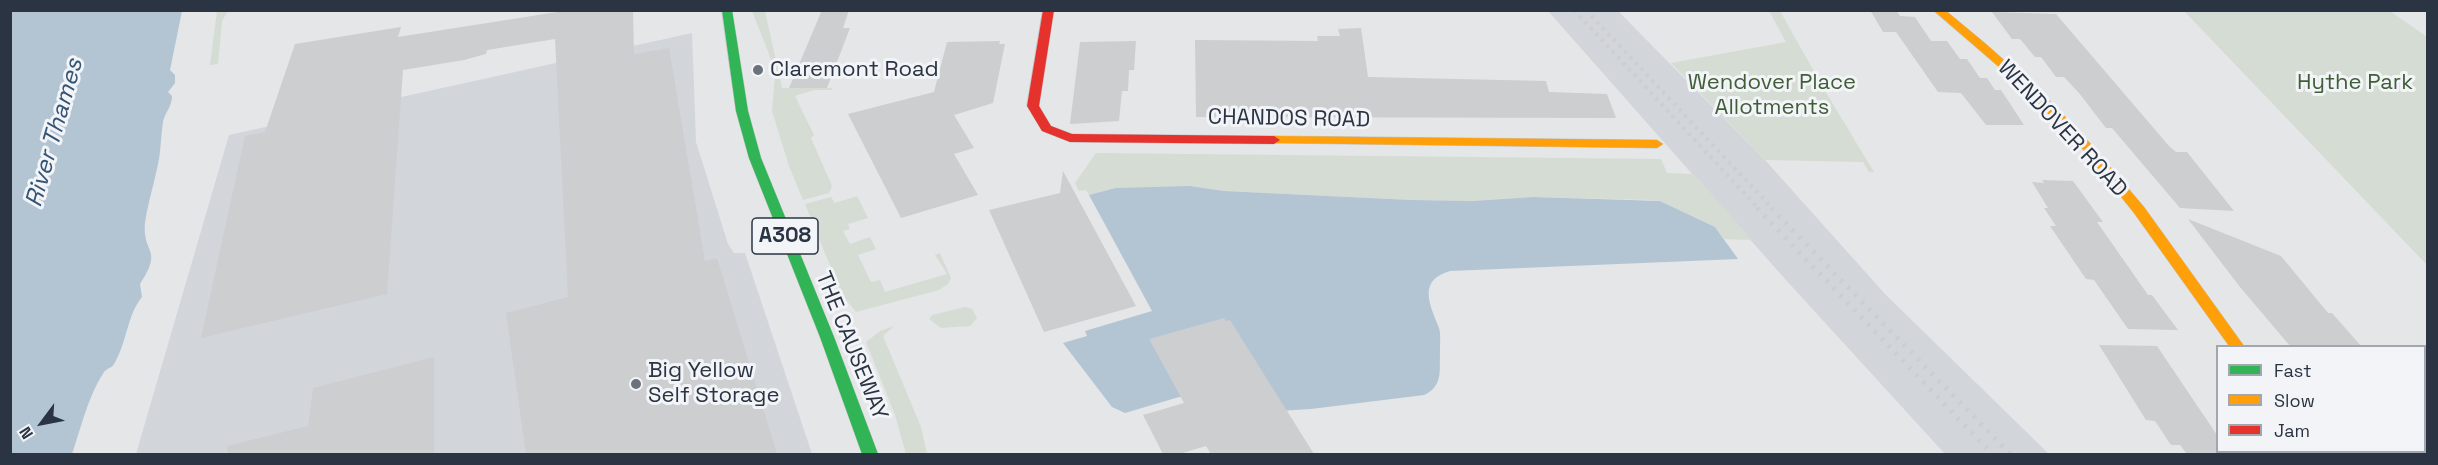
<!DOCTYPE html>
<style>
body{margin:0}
#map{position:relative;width:2438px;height:465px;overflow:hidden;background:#e4e6e8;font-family:"Space Grotesk",sans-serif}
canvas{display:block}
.frame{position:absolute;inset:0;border:12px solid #2a3442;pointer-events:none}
.legend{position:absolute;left:2216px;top:345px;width:210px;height:108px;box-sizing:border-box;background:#f2f4f8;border:2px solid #a2a7af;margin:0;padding:8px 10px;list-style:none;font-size:18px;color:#2a3442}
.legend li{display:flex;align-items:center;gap:12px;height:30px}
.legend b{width:30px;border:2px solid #a2a7af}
.north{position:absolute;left:12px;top:393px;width:60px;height:60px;-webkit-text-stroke:4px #f2f4f8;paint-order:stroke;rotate:238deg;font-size:16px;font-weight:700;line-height:24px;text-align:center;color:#2a3442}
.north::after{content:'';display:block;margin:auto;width:21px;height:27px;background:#2a3442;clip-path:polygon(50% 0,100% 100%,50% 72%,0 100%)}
</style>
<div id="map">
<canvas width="2438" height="465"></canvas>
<div class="frame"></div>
<ul class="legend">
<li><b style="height:8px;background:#30b455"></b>Fast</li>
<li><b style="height:8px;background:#ff9f0a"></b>Slow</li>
<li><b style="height:8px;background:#e5322d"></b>Jam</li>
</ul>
<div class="north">N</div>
</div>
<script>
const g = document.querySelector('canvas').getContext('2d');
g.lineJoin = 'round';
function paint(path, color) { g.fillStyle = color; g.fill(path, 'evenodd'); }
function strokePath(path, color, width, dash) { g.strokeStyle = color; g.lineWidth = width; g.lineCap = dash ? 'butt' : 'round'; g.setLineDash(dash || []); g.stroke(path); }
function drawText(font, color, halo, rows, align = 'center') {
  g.font = font + ' "Space Grotesk",sans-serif'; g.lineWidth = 6; g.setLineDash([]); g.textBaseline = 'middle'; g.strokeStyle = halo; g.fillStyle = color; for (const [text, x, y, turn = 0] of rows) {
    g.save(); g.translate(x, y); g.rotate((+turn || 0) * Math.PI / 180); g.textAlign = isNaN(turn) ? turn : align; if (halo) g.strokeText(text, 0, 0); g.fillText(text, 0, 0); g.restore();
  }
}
const built = new Path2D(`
 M 1548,11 L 1618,11 L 1765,160 L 1886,295 L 2049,454 L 1945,454 L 1785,279 Z
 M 692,33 L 696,142 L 728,244 L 734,253 L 745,253 L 812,454 L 136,454 L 229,135 Z`);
const green = new Path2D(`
 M 217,11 L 228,11 L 222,21 L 218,64 L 210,65 Z
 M 752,11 L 765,11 L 782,88 L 831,88 L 833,90 L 814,90 L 795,96 L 814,135 L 811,138 L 832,186 L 829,193 L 803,200 L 789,166 L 772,111 L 775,76 L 769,54 Z
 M 1769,11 L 1780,11 L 1825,91 L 1874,172 L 1869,172 L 1863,162 L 1765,160 L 1671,63 L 1786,42 Z
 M 2184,11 L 2390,11 L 2427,37 L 2427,265 Z
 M 1096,153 L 1661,159 L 1667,173 L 1694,174 L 1752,240 L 1724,239 L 1715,227 L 1660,201 L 1651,200 L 1533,197 L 1472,201 L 1411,200 L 1224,191 L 1190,186 L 1089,195 L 1086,190 L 1079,191 L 1075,183 Z
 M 857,196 L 868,218 L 848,224 L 850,229 L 843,231 L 850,244 L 870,237 L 876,249 L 858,255 L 871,282 L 880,280 L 885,292 L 947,274 L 935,255 L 940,253 L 951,278 L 948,284 L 939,290 L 856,312 L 842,295 L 805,204 L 831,197 L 835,203 Z
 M 965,307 L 972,309 L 977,318 L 970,326 L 941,328 L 929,319 L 932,315 Z
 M 894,326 L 883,336 L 921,427 L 927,454 L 906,454 L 895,415 L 866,342 L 880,331 Z`);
const water = new Path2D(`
 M 10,11 L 182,11 L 170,70 L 175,75 L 175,83 L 168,92 L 172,96 C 172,107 165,112 163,122 C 161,134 161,147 159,159 C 155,181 148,202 145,223 C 142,254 164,248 140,284 L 142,297 C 127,315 127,343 114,364 C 112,368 107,368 104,372 C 88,396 81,428 72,454 L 11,454 Z
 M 1190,186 L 1224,191 L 1411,200 L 1472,201 L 1533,197 L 1660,201 L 1715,227 L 1738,259 L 1450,271 C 1416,281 1431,306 1439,328 C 1441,334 1440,344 1440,351 C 1439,369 1444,386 1424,395 L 1311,409 L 1263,412 L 1179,397 L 1125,413 L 1112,407 L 1063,343 L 1087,336 L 1085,331 L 1152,311 L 1089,195 L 1116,188 Z`);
const building = new Path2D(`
 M 570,10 L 633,10 L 634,54 L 669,48 L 705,261 L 717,258 L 777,454 L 526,454 L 506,313 L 568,297 L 555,39 L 487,50 L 486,54 L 464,60 L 403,70 L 387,294 L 201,338 L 245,136 L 265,132 L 295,44 L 401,27 L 398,37 Z
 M 822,10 L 849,10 L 843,28 L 850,28 L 827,88 L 789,88 Z
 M 1870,10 L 1896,10 L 1900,16 L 1915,17 L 1931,41 L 1947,41 L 1960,59 L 1967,59 L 1980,78 L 1987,78 L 1995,90 L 2001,90 L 2024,125 L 1986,125 L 1961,93 L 1938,92 L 1896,32 L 1883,32 Z
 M 1992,12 L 2056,14 L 2169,146 L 2176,152 L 2187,152 L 2234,211 L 2180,208 L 2112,128 L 2106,128 L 2079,93 L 2064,77 L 2056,77 L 2041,57 L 2035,57 L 2020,39 L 2012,39 Z
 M 1361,28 L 1368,77 L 1546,81 L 1549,92 L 1607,94 L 1616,118 L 1196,117 L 1195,40 L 1318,41 L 1317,36 L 1340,36 L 1338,29 Z
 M 1000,41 L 999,44 L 1005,44 L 993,103 L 954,115 L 974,148 L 954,154 L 978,195 L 901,218 L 848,114 L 934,92 L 947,42 Z
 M 1136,41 L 1134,70 L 1129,70 L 1128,91 L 1122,91 L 1119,121 L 1070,124 L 1080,42 Z
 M 1063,171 L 1136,306 L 1044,332 L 989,210 L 1060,193 Z
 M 2042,180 L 2073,181 L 2103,222 L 2097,222 L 2148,295 L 2152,295 L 2178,330 L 2128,329 L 2094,280 L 2086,279 L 2050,226 L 2056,226 L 2044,208 L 2048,208 L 2032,182 L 2044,183 Z
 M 2188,219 L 2281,256 L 2328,313 L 2332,313 L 2361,346 L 2290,346 L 2240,287 Z
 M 1224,318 L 1226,321 L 1230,320 L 1314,454 L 1211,454 L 1206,446 L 1179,454 L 1163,454 L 1143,415 L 1184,403 L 1149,339 Z
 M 2099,345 L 2157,346 L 2217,435 L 2217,452 L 2229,452 L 2231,454 L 2187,454 L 2180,445 L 2171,445 L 2155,421 L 2146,420 Z
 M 434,357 L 434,454 L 228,454 L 227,446 L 308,426 L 313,388 Z`);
const street = new Path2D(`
 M 2299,452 L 2331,452 L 2332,454 L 2300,454 Z`);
const fast = new Path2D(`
 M 722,10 L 732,10 L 748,111 L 761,158 L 834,337 L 878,454 L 862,454 L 820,337 L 749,158 L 736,111 Z`);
const slow = new Path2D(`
 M 1933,10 L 1945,10 L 1986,44 L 2050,101 L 2089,142 L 2144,207 L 2244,346 L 2229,346 L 2134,213 L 2081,147 L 2021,86 Z
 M 1274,136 L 1657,140 L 1663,144 L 1657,148 L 1270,143 L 1268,140 Z`);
const jam = new Path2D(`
 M 1043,10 L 1054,10 L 1039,106 L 1051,126 L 1072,134 L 1274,136 L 1280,140 L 1274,144 L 1070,142 L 1042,131 L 1027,106 Z`);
const railFar1 = new Path2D(`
 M 1574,10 L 1759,209
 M 1586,10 L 1773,209`);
const rail = new Path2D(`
 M 1757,208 L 1992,454
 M 1771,208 L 2010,454`);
const markers = [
 [758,70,6,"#6b727c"],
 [636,384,6,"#6b727c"]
];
const shields = [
 [785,236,66]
];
const shieldNames = [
 ["A308",785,236]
];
const poiNames = [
 ["Claremont Road",770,70],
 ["Big Yellow",648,371],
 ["Self Storage",648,396]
];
const parkNames = [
 ["Wendover Place",1772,83],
 ["Allotments",1772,108],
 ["Hythe Park",2355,83]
];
const streetNames = [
 ["CHANDOS ROAD",1289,119,1],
 ["WENDOVER ROAD",2062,129,47],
 ["THE CAUSEWAY",851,346,68]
];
const waterNames = [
 ["River Thames",55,133,-74]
];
paint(built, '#d2d6db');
paint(green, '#d5dcd4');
paint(water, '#b3c4d3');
paint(building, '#ccced0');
strokePath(street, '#c2c4c6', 1);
strokePath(fast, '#c2c4c6', 1);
strokePath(slow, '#c2c4c6', 1);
strokePath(jam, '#c2c4c6', 1);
paint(street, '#f3f4f6');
paint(fast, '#30b455');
paint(slow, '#ff9f0a');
paint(jam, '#e5322d');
strokePath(railFar1, '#ccced1', 4, [3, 5]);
strokePath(rail, '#ccced1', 5, [3, 7]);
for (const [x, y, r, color] of markers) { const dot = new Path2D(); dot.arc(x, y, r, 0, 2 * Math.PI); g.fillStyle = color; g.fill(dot); strokePath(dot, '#f2f4f8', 2); }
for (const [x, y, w] of shields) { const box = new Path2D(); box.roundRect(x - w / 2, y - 18, w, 36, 4.5); g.fillStyle = '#f2f4f8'; g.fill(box); strokePath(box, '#2a3442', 1.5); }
drawText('bold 21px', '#2a3442', null, shieldNames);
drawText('22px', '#2a3442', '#f2f4f8', poiNames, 'left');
drawText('22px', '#405e37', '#f2f4f8', parkNames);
drawText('22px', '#2a3442', '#f2f4f8', streetNames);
drawText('italic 24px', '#345476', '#f2f4f8', waterNames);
</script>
